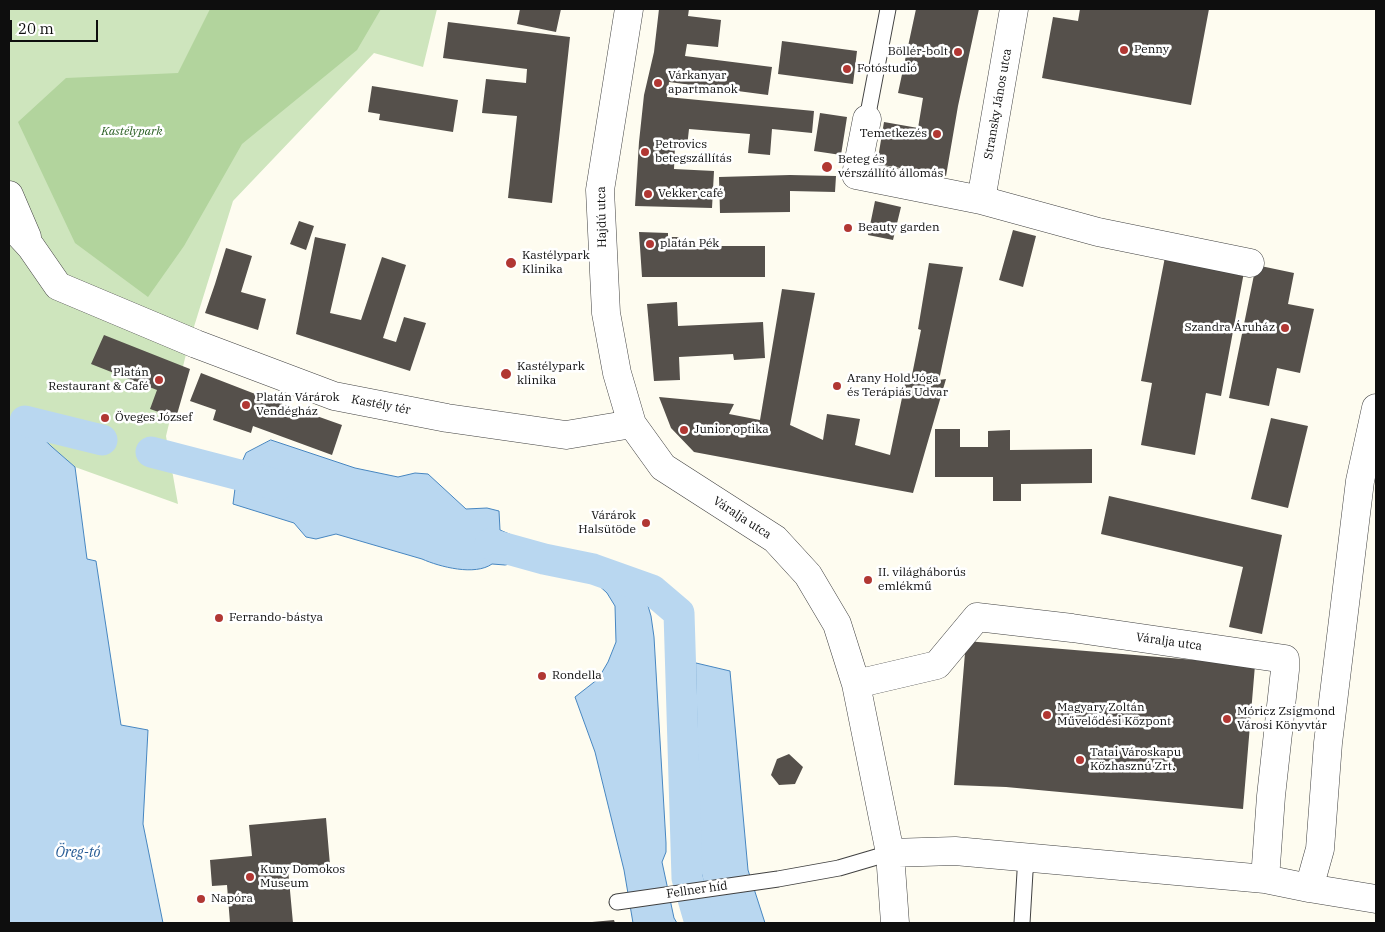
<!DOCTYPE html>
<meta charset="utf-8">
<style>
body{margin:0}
#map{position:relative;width:1385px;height:932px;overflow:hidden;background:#fefcf0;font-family:"IBM Plex Serif",serif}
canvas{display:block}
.frame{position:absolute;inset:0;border:10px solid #0e0e0e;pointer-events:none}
.scale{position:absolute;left:10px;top:20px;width:88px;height:22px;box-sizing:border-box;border:2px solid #0e0e0e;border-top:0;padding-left:6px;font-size:15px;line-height:18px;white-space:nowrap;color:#0e0e0e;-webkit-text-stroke:4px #fff;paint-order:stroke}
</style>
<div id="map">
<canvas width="1385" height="932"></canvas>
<div class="frame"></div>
<div class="scale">20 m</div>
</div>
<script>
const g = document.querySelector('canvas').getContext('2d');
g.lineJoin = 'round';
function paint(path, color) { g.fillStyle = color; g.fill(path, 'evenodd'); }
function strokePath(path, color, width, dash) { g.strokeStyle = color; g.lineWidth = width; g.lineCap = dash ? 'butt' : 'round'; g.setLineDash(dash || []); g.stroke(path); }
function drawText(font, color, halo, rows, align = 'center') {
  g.font = font + ' "IBM Plex Serif",serif'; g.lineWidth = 5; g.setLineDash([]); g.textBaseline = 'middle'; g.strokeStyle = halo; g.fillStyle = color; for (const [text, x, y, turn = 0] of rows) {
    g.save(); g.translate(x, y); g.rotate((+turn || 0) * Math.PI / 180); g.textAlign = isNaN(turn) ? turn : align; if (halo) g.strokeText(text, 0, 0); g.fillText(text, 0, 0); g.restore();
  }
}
const green = new Path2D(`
 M 9,9 L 437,9 L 423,67 L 374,53 L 233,201 L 188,346 L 166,436 L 178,504 L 75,467 L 52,447 L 25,421 L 9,421 Z`);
const forest = new Path2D(`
 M 210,9 L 381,9 L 357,50 L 242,144 L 184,246 L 148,297 L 75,243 L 18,122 L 66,78 L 178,73 Z`);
const water = new Path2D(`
 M 9,421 L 25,421 L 52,447 L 75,467 L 87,559 L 96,561 L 121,725 L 148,730 L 143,824 L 163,923 L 9,923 Z
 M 271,440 L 355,468 L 398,477 L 415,473 L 428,474 L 466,509 L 487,508 L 499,511 L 500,530 L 516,537 L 527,548 L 533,550 L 530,561 L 523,561 L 505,565 L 492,564 C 475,576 440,567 422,559 L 336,534 L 316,539 L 306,537 L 294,523 L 233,504 L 237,473 L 246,453 Z
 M 578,553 L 638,572 L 651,616 L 654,637 L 666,843 L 666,852 L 662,862 L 674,918 L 677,923 L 633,923 L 624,870 L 595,752 L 575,697 L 598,679 L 608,662 L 616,642 L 615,606 L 607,593 L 594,581 L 570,572 Z
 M 696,663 L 730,671 L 748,870 L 765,923 L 713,923 L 700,867 Z`);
const canal = new Path2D(`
 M 25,421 L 102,440
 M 151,452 L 278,485
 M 490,544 L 544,559 L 593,569 L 652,590 L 679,613 L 687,878 L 700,923`);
const building = new Path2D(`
 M 520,9 L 561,9 L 556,32 L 517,24 Z
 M 659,9 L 689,9 L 688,16 L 721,20 L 718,47 L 687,44 L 685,56 L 772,67 L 768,95 L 669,82 L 667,97 L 814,111 L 812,133 L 772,129 L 770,155 L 748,153 L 750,134 L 689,129 L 687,147 L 675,146 L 674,169 L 714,171 L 712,208 L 635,206 L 639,142 L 644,95 L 654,52 Z
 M 916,9 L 979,9 L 958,106 L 946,176 L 877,164 L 884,122 L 918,128 L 923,98 L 898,93 Z
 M 1080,9 L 1209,9 L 1191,105 L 1042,78 L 1053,17 L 1078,21 Z
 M 448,22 L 570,37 L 552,203 L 508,198 L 517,116 L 482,113 L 486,79 L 526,83 L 527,69 L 443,58 Z
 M 782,41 L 857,51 L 853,84 L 778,74 Z
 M 372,86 L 458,100 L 453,132 L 379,120 L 380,114 L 368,112 Z
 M 820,113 L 847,117 L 841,155 L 814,151 Z
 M 790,175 L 836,176 L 835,192 L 790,191 L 790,212 L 720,213 L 719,177 Z
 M 875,201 L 901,207 L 893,240 L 868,235 Z
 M 299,221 L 314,226 L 306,250 L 290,244 Z
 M 1013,230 L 1036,236 L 1023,287 L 999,280 Z
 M 639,232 L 668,233 L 668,237 L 680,237 L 680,246 L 765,246 L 765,277 L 642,277 Z
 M 315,237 L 346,244 L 330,313 L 361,320 L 382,257 L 406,265 L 383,338 L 396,342 L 404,317 L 426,323 L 410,371 L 296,334 Z
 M 226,248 L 252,256 L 241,292 L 266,299 L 258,330 L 205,313 L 215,284 Z
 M 1165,257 L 1244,272 L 1221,396 L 1206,393 L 1195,455 L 1141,445 L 1152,383 L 1141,381 Z
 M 929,263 L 963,267 L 939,380 L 946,379 L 913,493 L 694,452 L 671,428 L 659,397 L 734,404 L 729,414 L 760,420 L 782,289 L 815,293 L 790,425 L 823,440 L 827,414 L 860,419 L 855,445 L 890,455 L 907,374 L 912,375 L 921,330 L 918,329 Z
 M 1256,265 L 1294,273 L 1288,304 L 1314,309 L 1300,373 L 1277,368 L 1269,406 L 1229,398 Z
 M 677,302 L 678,326 L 763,322 L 765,358 L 734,360 L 733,354 L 679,357 L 680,380 L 654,381 L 647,304 Z
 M 104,335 L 190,369 L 176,418 L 150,409 L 157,390 L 91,364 Z
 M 201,373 L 263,397 L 342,425 L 332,455 L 253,426 L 251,433 L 213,420 L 216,410 L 190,401 Z
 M 1271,418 L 1308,426 L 1288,508 L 1251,499 Z
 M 935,429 L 960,429 L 960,447 L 988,447 L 988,431 L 1010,430 L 1010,450 L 1092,449 L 1092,483 L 1021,484 L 1021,501 L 993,501 L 993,477 L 935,477 Z
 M 1109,496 L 1282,535 L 1262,634 L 1229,627 L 1243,567 L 1101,534 Z
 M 966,641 L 1255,665 L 1243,809 L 1006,787 L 954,785 Z
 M 789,754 L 803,767 L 795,784 L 779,785 L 771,775 L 777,759 Z
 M 326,818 L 330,865 L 288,869 L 293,923 L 230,923 L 227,885 L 212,886 L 210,860 L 252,856 L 249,825 Z
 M 614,920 L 615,923 L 592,923 L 592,922 Z`);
const service = new Path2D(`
 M 867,119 L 888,9
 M 617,902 L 778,879 L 839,868 L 890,853
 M 1022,923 L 1025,872 L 1029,858`);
const minor = new Path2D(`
 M 629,9 L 600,190 L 606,313 L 617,373 L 632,424 L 663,467 L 775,539 L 808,575 L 837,624 L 856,684 L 890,853 L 895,923
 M 867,119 L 856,175 L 981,200 L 1098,232 L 1250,263
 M 9,195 L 27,237
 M 981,200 L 1014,9
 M 9,223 L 31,247 L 58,286 L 196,344 L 334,396 L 447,418 L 566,435 L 632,424
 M 856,684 L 937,665 L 977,617 L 1072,628 L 1285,659 L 1285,670 L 1271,796 L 1265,879
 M 890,853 L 955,851 L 1265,879 L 1309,888 L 1376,899
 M 1309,888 L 1320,849 L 1328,743 L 1360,481 L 1376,408`);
const markers = [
 [1124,50,5,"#b13733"],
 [958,52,5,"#b13733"],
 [847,69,5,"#b13733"],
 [658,83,5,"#b13733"],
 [937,134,5,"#b13733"],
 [645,152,5,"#b13733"],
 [827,167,6,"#b13733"],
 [648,194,5,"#b13733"],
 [848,228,5,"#b13733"],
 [650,244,5,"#b13733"],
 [511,263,6,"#b13733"],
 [1285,328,5,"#b13733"],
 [506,374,6,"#b13733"],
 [159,380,5,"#b13733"],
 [837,386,5,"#b13733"],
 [246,405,5,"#b13733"],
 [105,418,5,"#b13733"],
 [684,430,5,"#b13733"],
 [646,523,5,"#b13733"],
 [868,580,5,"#b13733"],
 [219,618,5,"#b13733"],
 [542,676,5,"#b13733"],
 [1047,715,5,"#b13733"],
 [1227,719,5,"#b13733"],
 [1080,760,5,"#b13733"],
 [250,877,5,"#b13733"],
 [201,899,5,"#b13733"]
];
const poiNames = [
 ["Penny",1134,50],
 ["Böllér-bolt",948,52,"right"],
 ["Fotóstudió",857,69],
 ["Várkanyar",668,76],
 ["apartmanok",668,90],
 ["Temetkezés",927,134,"right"],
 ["Petrovics",655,145],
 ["betegszállítás",655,159],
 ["Beteg és",838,160],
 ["vérszállító állomás",838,174],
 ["Vekker café",658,194],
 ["Beauty garden",858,228],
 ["platán Pék",660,244],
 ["Kastélypark",522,256],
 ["Klinika",522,270],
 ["Szandra Áruház",1275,328,"right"],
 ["Kastélypark",517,367],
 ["klinika",517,381],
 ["Platán",149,373,"right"],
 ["Restaurant & Café",149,387,"right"],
 ["Arany Hold Jóga",847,379],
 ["és Terápiás Udvar",847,393],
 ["Platán Várárok",256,398],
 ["Vendégház",256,412],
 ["Öveges József",115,418],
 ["Junior optika",694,430],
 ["Várárok",636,516,"right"],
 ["Halsütöde",636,530,"right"],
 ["II. világháborús",878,573],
 ["emlékmű",878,587],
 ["Ferrando-bástya",229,618],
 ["Rondella",552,676],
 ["Magyary Zoltán",1057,708],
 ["Művelődési Központ",1057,722],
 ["Móricz Zsigmond",1237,712],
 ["Városi Könyvtár",1237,726],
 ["Tatai Városkapu",1090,753],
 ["Közhasznú Zrt.",1090,767],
 ["Kuny Domokos",260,870],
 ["Museum",260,884],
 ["Napóra",211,899]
];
const streetNames = [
 ["Stransky János utca",998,104,-80],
 ["Hajdú utca",602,217,-91],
 ["Kastély tér",381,405,11],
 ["Váralja utca",742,518,33],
 ["Váralja utca",1169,642,8],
 ["Fellner híd",697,890,-8]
];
const parkNames = [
 ["Kastélypark",132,132]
];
const waterNames = [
 ["Öreg-tó",78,853]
];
paint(green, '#cee5bd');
paint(forest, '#b2d49d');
paint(water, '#b9d7f0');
strokePath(water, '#4786c0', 1);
strokePath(canal, '#b9d7f0', 31);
paint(building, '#55504b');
strokePath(service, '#414141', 17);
strokePath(minor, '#414141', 29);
strokePath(service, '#fff', 15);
strokePath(minor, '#fff', 28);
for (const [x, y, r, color] of markers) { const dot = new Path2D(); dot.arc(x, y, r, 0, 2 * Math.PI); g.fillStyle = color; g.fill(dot); strokePath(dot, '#fff', 2); }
drawText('12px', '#0e0e0e', '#fff', poiNames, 'left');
drawText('12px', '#0e0e0e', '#fff', streetNames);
drawText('italic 12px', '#2b6024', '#fff', parkNames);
drawText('italic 14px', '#235994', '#fff', waterNames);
</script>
